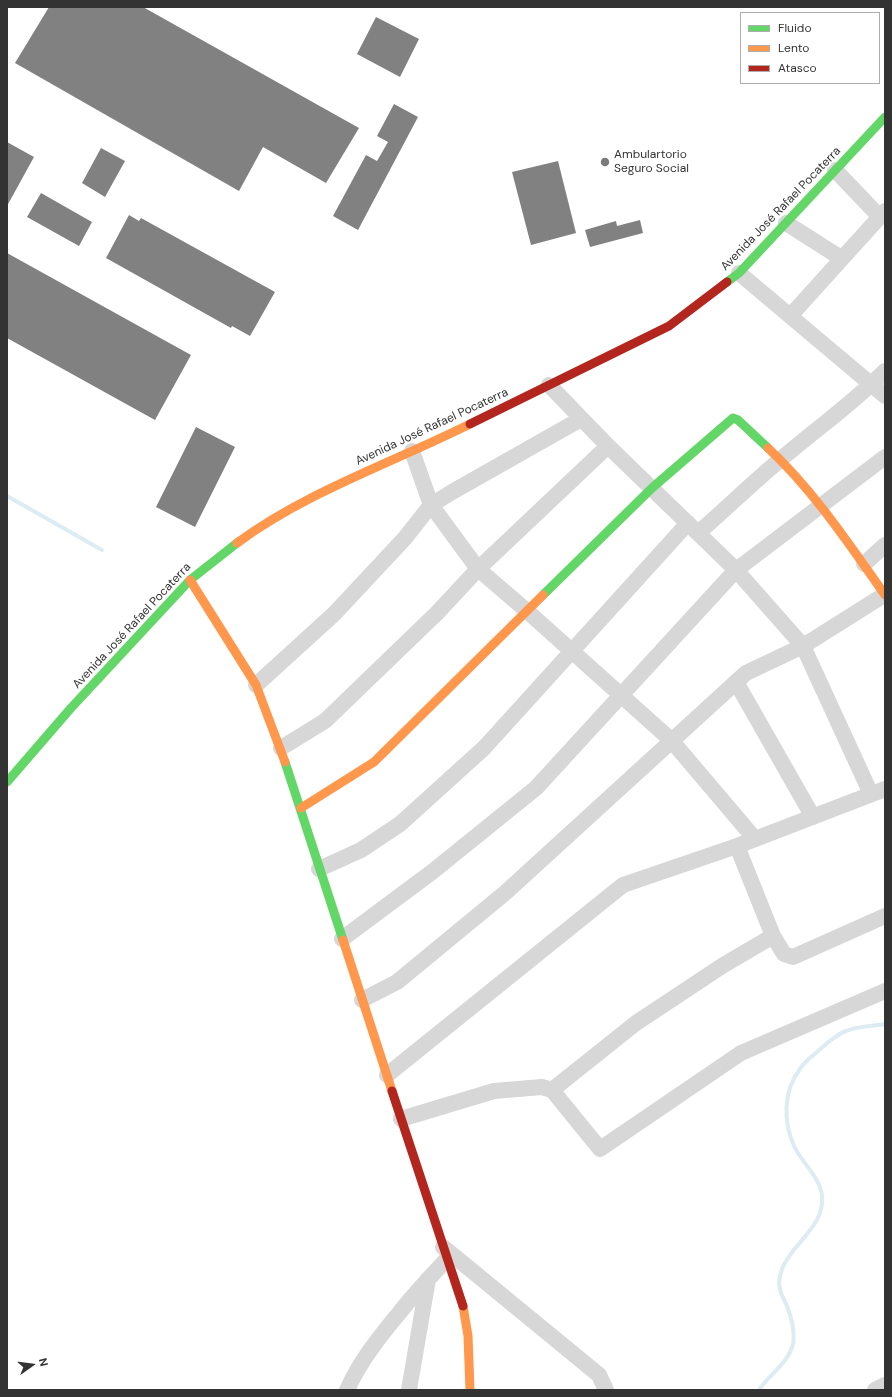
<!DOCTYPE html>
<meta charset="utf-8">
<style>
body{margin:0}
#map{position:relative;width:892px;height:1397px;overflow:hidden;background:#fff;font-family:"DM Sans",sans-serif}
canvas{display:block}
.frame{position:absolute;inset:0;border:8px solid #333;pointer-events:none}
.legend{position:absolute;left:740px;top:12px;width:140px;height:72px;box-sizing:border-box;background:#fff;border:1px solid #adadad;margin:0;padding:5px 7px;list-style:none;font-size:12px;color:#333}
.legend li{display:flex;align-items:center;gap:8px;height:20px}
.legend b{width:20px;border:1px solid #adadad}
.north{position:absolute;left:12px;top:1345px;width:40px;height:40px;-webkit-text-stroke:3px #fff;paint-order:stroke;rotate:76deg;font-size:11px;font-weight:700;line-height:16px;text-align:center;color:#333}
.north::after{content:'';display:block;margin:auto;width:14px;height:18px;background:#333;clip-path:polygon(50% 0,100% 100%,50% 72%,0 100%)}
</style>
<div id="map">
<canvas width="892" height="1397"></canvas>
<div class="frame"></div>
<ul class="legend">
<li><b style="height:5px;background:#63d668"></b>Fluido</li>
<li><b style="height:5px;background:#ff974d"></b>Lento</li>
<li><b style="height:5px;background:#b3261e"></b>Atasco</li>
</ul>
<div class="north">N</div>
</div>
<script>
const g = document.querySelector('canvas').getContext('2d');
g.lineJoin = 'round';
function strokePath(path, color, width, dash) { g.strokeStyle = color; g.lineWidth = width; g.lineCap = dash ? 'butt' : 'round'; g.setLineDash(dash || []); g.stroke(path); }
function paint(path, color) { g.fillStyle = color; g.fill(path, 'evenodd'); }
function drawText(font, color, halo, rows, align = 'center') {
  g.font = font + ' "DM Sans",sans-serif'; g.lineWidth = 4; g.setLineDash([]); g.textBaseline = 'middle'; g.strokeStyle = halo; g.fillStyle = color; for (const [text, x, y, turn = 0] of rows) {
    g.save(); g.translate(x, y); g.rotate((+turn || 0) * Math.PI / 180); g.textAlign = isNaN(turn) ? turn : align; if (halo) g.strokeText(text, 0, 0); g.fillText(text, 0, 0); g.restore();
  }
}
const stream = new Path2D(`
 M 7,496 L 102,550
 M 759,1390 C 769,1374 788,1364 793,1344 C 795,1334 792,1319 788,1309 C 786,1302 781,1296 780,1289 C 778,1283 780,1275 782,1269 C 792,1243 825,1227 822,1196 C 820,1177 802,1163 794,1146 C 783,1121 783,1091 800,1069 C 804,1062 811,1057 817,1052 C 826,1044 835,1035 846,1031 C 858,1026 873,1026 885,1024`);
const building = new Path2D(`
 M 49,7 L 143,7 L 359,128 L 326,183 L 263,147 L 239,191 L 15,63 Z
 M 376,17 L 419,39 L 400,77 L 357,54 Z
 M 394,104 L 418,117 L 358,230 L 333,216 L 366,155 L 377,161 L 388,142 L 377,136 Z
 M 7,142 L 34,157 L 7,206 Z
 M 101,148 L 125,161 L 105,197 L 82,183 Z
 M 558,161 L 576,233 L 531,245 L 512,172 Z
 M 41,193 L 92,222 L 79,246 L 27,217 Z
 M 129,215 L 139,221 L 141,218 L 275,292 L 250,336 L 232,326 L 231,328 L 106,258 Z
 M 640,220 L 643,233 L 590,247 L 585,230 L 616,221 L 617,226 Z
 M 7,253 L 191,355 L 155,420 L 7,338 Z
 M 196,427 L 235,447 L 195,527 L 156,507 Z`);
const street = new Path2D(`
 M 835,170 L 879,216
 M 786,223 L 841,258
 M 739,273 L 885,396
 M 791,315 L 885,211
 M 549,385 L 608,446 L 736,570 L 803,646 L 871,794
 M 412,451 L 431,505 L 478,569 L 527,611 L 671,740 L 755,839
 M 698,533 C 726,509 752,483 780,460 C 815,430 852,404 885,371
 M 864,564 L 885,545
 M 736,682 L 813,817
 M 256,685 L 334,614 L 405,538 L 431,505 L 452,492 L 581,419
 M 281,748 L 325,721 L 437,613 L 478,569 L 608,446
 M 737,846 L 773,936 L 784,954 L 793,957 L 885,916
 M 319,869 L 361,850 L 400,824 L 484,748 L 688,523
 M 342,939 L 432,872 L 536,788 L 736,570 L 885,457
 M 362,1000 L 397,982 L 505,893 L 746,673 L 803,646 L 884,595
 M 387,1075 L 623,885 L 737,846 L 885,789
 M 552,1090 L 636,1023 L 722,966 L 773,936
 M 401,1119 L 494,1091 L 542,1087 L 552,1090 L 600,1149 L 741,1053 L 885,991
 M 443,1247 L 599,1375 L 606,1390
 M 347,1390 C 360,1361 380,1336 400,1312 C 415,1293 431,1276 447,1259
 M 409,1390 L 428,1279
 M 875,1390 L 885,1385`);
const fast = new Path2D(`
 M 727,282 L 739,273 L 885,117
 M 543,595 L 652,488 L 733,418 L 738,420 L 768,448
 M 285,762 L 343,940
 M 7,782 L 71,708 L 190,580 L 237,543`);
const slow = new Path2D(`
 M 768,448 C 814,491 849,544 885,595
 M 237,543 C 308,491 392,463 470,424
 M 190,580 L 256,685 L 285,762
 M 301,808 L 374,762 L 543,595
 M 343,940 L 392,1091
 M 463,1306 L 468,1336 L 470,1390`);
const jam = new Path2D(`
 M 470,424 L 669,326 L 727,282
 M 392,1091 L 463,1306`);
const markers = [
 [605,162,5,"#7a7a7a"]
];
const poiNames = [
 ["Ambulartorio",614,155],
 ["Seguro Social",614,169]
];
const streetNames = [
 ["Avenida José Rafael Pocaterra",781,209,-46],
 ["Avenida José Rafael Pocaterra",432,427,-25],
 ["Avenida José Rafael Pocaterra",132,626,-47]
];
strokePath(stream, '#ddebf3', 4);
paint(building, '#818181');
strokePath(street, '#d7d7d7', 16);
strokePath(fast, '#63d668', 9);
strokePath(slow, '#ff974d', 9);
strokePath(jam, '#b3261e', 9);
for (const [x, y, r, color] of markers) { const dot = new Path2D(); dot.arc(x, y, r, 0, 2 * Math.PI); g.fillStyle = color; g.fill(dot); strokePath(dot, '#fff', 1.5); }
drawText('12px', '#333', '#fff', poiNames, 'left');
drawText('12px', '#333', '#fff', streetNames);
</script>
